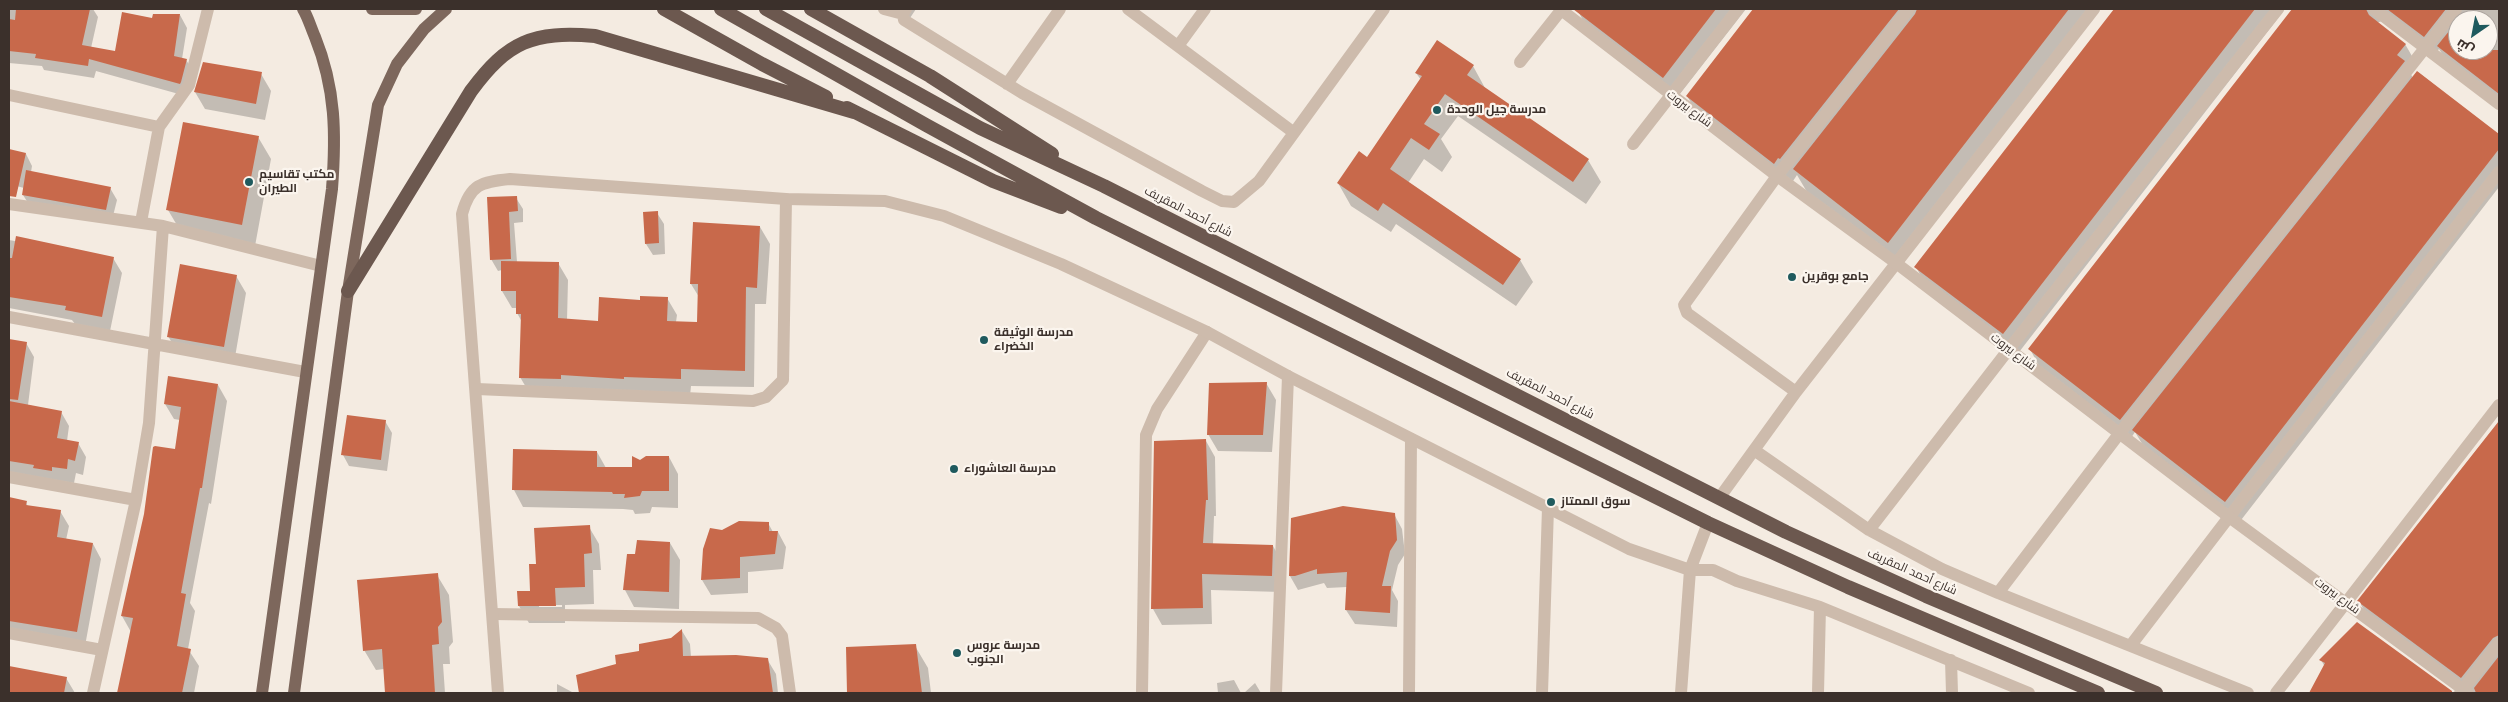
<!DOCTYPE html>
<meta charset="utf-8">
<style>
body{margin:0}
#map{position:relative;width:2508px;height:702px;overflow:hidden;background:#f4ebe1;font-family:"Fira Sans",Cairo,sans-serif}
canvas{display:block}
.frame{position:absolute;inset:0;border:10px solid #3b302b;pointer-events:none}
.north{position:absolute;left:2448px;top:10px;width:50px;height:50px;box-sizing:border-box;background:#fbf5ee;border:1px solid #aea6a0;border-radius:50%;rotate:213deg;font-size:14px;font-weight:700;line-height:20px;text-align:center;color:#3b302b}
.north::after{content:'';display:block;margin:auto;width:18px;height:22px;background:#1f5a5e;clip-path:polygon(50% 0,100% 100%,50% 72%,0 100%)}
</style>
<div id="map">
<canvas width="2508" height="702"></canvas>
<div class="frame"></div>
<div class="north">ش</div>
</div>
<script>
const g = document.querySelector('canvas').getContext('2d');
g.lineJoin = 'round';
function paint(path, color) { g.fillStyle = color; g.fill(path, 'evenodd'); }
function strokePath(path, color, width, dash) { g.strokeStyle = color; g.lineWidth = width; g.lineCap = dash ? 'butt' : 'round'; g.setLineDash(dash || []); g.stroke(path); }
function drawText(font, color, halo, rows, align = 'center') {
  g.font = font + ' "Fira Sans",Cairo,sans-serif'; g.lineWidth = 4.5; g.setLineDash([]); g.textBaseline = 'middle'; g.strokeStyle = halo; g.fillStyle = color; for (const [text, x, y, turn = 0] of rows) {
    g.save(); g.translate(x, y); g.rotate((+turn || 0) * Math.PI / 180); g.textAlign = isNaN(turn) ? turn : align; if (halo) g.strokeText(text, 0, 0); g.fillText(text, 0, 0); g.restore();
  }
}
const shadow = new Path2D(`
 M 9,9 L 93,9 L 98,17 L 91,48 L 116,53 L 180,15 L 187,28 L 182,59 L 186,60 L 194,72 L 186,96 L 96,71 L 94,78 L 44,70 L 42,66 L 9,63 Z
 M 896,9 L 916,9 L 910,18 Z
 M 1577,9 L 1746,9 L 1676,99 L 1589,32 Z
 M 1755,9 L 2099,9 L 1901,264 L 1807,192 L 1797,175 L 1793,181 L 1700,118 L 1687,96 Z
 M 2116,9 L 2285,9 L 2016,356 L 1928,289 L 1916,267 Z
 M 2294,9 L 2499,9 L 2499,103 L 2449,65 L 2439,49 L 2435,54 L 2386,19 L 2377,23 L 2405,44 L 2416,63 L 2409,71 L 2413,78 L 2418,72 L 2499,136 L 2499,187 L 2238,524 L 2147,452 L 2135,432 L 2131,438 L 2040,368 L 2030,349 ZM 2458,20 L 2488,20 L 2488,50 L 2458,50 Z
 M 204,63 L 261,74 L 271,91 L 265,120 L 205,109 L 195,92 Z
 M 1473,66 L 1485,88 L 1588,160 L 1601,182 L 1586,204 L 1458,116 L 1441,139 L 1452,157 L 1442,172 L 1424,159 L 1408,183 L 1520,260 L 1533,282 L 1516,306 L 1396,224 L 1391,232 L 1351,206 L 1338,183 L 1367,158 L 1421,80 L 1416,73 Z
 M 258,137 L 271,159 L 255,246 L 181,232 L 168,210 Z
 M 9,150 L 26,154 L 32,166 L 31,172 L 110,188 L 117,200 L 112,220 L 30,206 L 23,195 L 24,188 L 9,184 Z
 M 516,198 L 523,209 L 523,222 L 514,223 L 517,262 L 558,263 L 568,280 L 567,320 L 599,322 L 641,301 L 667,298 L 677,315 L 676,322 L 699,323 L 699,297 L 691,284 L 760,227 L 770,244 L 766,304 L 755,304 L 754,387 L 691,386 L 690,396 L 530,394 L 520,377 L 522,322 L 517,313 L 517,308 L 512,308 L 502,291 L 502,270 L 498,271 L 491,259 L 488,199 Z
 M 657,213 L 664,224 L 665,254 L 653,255 L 646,244 Z
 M 9,240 L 113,258 L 122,273 L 110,331 L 75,324 L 72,320 L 9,308 Z
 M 236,276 L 246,293 L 234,363 L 178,353 L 168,336 Z
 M 9,340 L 26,343 L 34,357 L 28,405 L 61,412 L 69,426 L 67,441 L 78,443 L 86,457 L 83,475 L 76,473 L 74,483 L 9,474 Z
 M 1266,383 L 1276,400 L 1272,452 L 1218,451 L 1208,434 Z
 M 218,385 L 227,401 L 211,504 L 209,503 L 190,603 L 195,611 L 188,649 L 199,666 L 194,693 L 118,693 L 131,632 L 122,616 L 176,450 L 180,420 L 174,419 L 165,404 Z
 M 385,421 L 392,433 L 387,471 L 349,466 L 343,455 Z
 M 2499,421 L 2499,693 L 2466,693 L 2371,623 L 2359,601 Z
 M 1206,441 L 1215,457 L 1216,516 L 1214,516 L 1213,544 L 1273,546 L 1282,562 L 1281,592 L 1211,590 L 1212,624 L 1162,625 L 1153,609 Z
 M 597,452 L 606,468 L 634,468 L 669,457 L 678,474 L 678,508 L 652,507 L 650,513 L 635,514 L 633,510 L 623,509 L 523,507 L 514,490 Z
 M 9,498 L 26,502 L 28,507 L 60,511 L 69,526 L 66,540 L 93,544 L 101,559 L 85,646 L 9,632 Z
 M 1394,514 L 1402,529 L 1405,554 L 1398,565 L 1392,590 L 1398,601 L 1397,627 L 1355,624 L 1346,610 L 1347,587 L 1327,588 L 1324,583 L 1298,590 L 1290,576 Z
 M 768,523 L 773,532 L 778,532 L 786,547 L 783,569 L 748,572 L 748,593 L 711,595 L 702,580 L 723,531 Z
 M 589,527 L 599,544 L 601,570 L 593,570 L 594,604 L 565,605 L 565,623 L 529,623 L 519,606 L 531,592 L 537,565 ZM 539,605 L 562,605 L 562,607 L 539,607 Z
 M 670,543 L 680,560 L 679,609 L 634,607 L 625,590 L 636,555 Z
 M 437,575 L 449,595 L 453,642 L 449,647 L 450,664 L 443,664 L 445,693 L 386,693 L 384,669 L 376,670 L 364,650 Z
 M 682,631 L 690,644 L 691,657 L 767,659 L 776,674 L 778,693 L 580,693 L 577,676 L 617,665 L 672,639 Z
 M 915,646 L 928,668 L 931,693 L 848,693 L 848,649 Z
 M 2321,660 L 2445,688 L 2448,693 L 2311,693 L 2325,667 Z
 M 9,667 L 66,678 L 75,693 L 9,693 Z
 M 1234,680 L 1241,693 L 1218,693 L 1217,683 Z
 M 1255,683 L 1261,693 L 1244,693 Z
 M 557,684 L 572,692 L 573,693 L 554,693 L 557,693 Z`);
const building = new Path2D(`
 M 16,9 L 90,9 L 82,45 L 115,51 L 122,12 L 152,18 L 153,14 L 180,14 L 174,56 L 187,59 L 181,82 L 180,84 L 89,59 L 88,66 L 35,58 L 36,54 L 9,51 L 9,19 L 15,20 Z
 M 1573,9 L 1716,9 L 1663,78 Z
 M 1753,9 L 1899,9 L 1780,159 L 1778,158 L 1774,164 L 1686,96 Z
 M 1917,9 L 2069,9 L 1888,243 L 1793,169 L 1915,14 Z
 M 2114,9 L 2255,9 L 2003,334 L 1914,267 Z
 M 2292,9 L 2366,9 L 2369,15 L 2406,44 L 2397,55 L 2405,61 L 2120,420 L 2028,349 Z
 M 2387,9 L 2446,9 L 2424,37 Z
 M 2458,20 L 2458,50 L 2499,50 L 2499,94 L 2437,46 Z
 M 1437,40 L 1474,65 L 1467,75 L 1589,159 L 1573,182 L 1445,94 L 1424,124 L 1440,134 L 1429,150 L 1411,138 L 1390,169 L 1521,259 L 1503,285 L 1383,203 L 1378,211 L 1337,183 L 1359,151 L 1367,157 L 1422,76 L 1415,73 Z
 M 203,62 L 262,72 L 256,104 L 194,92 Z
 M 2417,71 L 2499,134 L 2499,149 L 2225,502 L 2132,430 Z
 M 183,122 L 259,136 L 242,225 L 166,210 Z
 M 9,149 L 26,153 L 16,197 L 9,196 Z
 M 26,170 L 111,187 L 106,210 L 22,195 Z
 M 517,196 L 518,211 L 509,212 L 511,259 L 490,260 L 487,197 Z
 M 658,211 L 659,243 L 645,244 L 643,212 Z
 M 693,222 L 760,226 L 757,288 L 746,287 L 745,371 L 681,369 L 681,379 L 624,377 L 624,379 L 561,375 L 561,379 L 519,378 L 521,314 L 516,314 L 516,291 L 501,291 L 501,261 L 559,262 L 558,318 L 598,321 L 599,297 L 640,300 L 640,296 L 668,297 L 667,321 L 697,322 L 698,284 L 690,284 Z
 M 16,236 L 114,257 L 102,317 L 65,310 L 66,306 L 9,297 L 9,258 L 12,258 Z
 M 180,264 L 237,275 L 224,347 L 167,337 Z
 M 9,339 L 27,342 L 18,400 L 9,399 Z
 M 168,376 L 218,384 L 202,488 L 200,488 L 181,593 L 186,594 L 177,646 L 191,649 L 182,693 L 117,693 L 133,618 L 121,616 L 144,514 L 153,447 L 155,446 L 175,449 L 181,407 L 164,404 Z
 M 1267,382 L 1263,435 L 1207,435 L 1209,383 Z
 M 9,401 L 62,411 L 57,438 L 79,442 L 75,461 L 68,459 L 67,469 L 52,467 L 52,471 L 33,468 L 34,465 L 9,461 Z
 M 347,415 L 386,420 L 381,460 L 341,455 Z
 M 2499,421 L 2499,635 L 2493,638 L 2461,678 L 2357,601 Z
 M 1206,439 L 1208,500 L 1206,500 L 1203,543 L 1273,545 L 1272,576 L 1202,574 L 1203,608 L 1151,609 L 1154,441 Z
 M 513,449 L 597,451 L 597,467 L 632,467 L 632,456 L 640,460 L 646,456 L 669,456 L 669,491 L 642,491 L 640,496 L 624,498 L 625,494 L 613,494 L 612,492 L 512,490 Z
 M 9,497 L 27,501 L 26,505 L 61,510 L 57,537 L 93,543 L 77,632 L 9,621 Z
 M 1343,506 L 1395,513 L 1397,540 L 1390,551 L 1382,586 L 1391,586 L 1390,613 L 1345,610 L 1347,572 L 1317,574 L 1317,569 L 1295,576 L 1289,576 L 1291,518 Z
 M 739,521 L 769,522 L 769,531 L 778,531 L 775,554 L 740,557 L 740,578 L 701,580 L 703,549 L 710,528 L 722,530 Z
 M 590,525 L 592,553 L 584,554 L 585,587 L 555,588 L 556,606 L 518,606 L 517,591 L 530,591 L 529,564 L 536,564 L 534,528 Z
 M 637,540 L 670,542 L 669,592 L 623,590 L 627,554 L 635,554 Z
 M 438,573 L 442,622 L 438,627 L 439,644 L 432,645 L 435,693 L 385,693 L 382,649 L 363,651 L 357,580 Z
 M 2357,622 L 2452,691 L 2452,693 L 2309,693 L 2325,663 L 2319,660 Z
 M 682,629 L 683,656 L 736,655 L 768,658 L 773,693 L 579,693 L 576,675 L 616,664 L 615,655 L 639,651 L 639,644 L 671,638 Z
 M 916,644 L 922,693 L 847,693 L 846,647 Z
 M 2499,656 L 2499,693 L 2476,693 L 2474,688 Z
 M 9,666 L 67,677 L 64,693 L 9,693 Z`);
const minor = new Path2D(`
 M 884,9 L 903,14
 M 906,9 L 903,14 L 904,20 L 1022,93 L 1202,191 L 1222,201 L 1234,202 L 1259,181 L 1384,9
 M 1128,9 L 1293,132
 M 2374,9 L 2499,104
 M 1178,46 L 1205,9
 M 1520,62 L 1562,9
 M 1007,84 L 1060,9
 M 9,95 L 159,127
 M 1633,144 L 1738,9
 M 9,204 L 163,226 L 321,266
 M 141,222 L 159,127 L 189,85 L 208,9
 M 9,317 L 305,372
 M 477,389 L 753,401 L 766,397 L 783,380 L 786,199
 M 1796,392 L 1687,313 L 1684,305 L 1777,176 L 1909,9
 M 1754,450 L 1869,530 L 1942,569 L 1998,593 L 2248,693
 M 9,477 L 136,500
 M 1720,497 L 1796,392 L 2094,9
 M 1869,530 L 2009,349 L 2278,9
 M 1998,593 L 2119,434 L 2456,9
 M 493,614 L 758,618 L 776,628 L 782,636 L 790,693
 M 9,633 L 102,650
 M 2131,645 L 2229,517 L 2499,172
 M 1951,660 L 1952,693
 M 93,693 L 136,500 L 149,423 L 163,226
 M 1142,693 L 1146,435 L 1157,409 L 1207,332
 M 1276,693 L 1288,376
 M 1409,693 L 1411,439
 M 1542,693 L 1548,508
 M 1681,693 L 1690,570 L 1713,570 L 1737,581 L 1820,607 L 2029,693
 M 1818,693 L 1820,607
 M 2276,693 L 2499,405
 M 2460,693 L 2499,643`);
const tertiary = new Path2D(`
 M 1560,9 L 1777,176 L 1896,263 L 2229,517 L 2468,693
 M 498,693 L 462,214 C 470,184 481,182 510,179 L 786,199 L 885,201 L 944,216 L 1061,264 L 1207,332 L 1288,376 L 1629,549 L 1690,570 L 1708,523`);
const primary = new Path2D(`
 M 372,9 L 416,9
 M 262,693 L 332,189 C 336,135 336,89 315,37 C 311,28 308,17 303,9
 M 294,693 L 348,291 L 378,105 L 397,64 L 424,29 L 446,9`);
const trunk = new Path2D(`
 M 664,9 L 762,64 L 826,97
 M 721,9 L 926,125 L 1096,218 L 1708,523 L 1848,587 L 2098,693
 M 766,9 L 980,128 L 1104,186 L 1786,532 L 1926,596 L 2156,693
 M 811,9 L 930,76 L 1052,154
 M 847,108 L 993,181 L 1061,207
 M 348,291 L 471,91 C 508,41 533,31 595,36 L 854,112`);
const markers = [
 [1437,110,5,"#1f5a5e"],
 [249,182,5,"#1f5a5e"],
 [1792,277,5,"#1f5a5e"],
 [984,340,5,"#1f5a5e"],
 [954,469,5,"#1f5a5e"],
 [1551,502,5,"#1f5a5e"],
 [957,653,5,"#1f5a5e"]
];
const streetNames = [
 ["شارع بيروت",1689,109,37],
 ["شارع أحمد المقريف",1188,212,27],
 ["شارع بيروت",2013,352,37],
 ["شارع أحمد المقريف",1550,394,27],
 ["شارع أحمد المقريف",1912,572,24],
 ["شارع بيروت",2337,596,36]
];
const poiNames = [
 ["مدرسة جيل الوحدة",1447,110],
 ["مكتب تقاسيم",259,175],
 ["الطيران",259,189],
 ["جامع بوقرين",1802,277],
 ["مدرسة الوثيقة",994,333],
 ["الخضراء",994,347],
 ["مدرسة العاشوراء",964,469],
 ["سوق الممتاز",1561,502],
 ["مدرسة عروس",967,646],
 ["الجنوب",967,660]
];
paint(shadow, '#0003');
paint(building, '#c8694b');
strokePath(minor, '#cdbbac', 12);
strokePath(tertiary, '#cdbbac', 12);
strokePath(primary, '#7d675c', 12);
strokePath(trunk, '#6c584f', 14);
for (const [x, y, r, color] of markers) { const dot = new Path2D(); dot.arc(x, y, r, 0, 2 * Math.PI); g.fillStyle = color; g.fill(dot); strokePath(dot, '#fbf5ee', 2); }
drawText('12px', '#3b302b', '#fbf5ee', streetNames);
drawText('bold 12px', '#3b302b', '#fbf5ee', poiNames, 'left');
</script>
